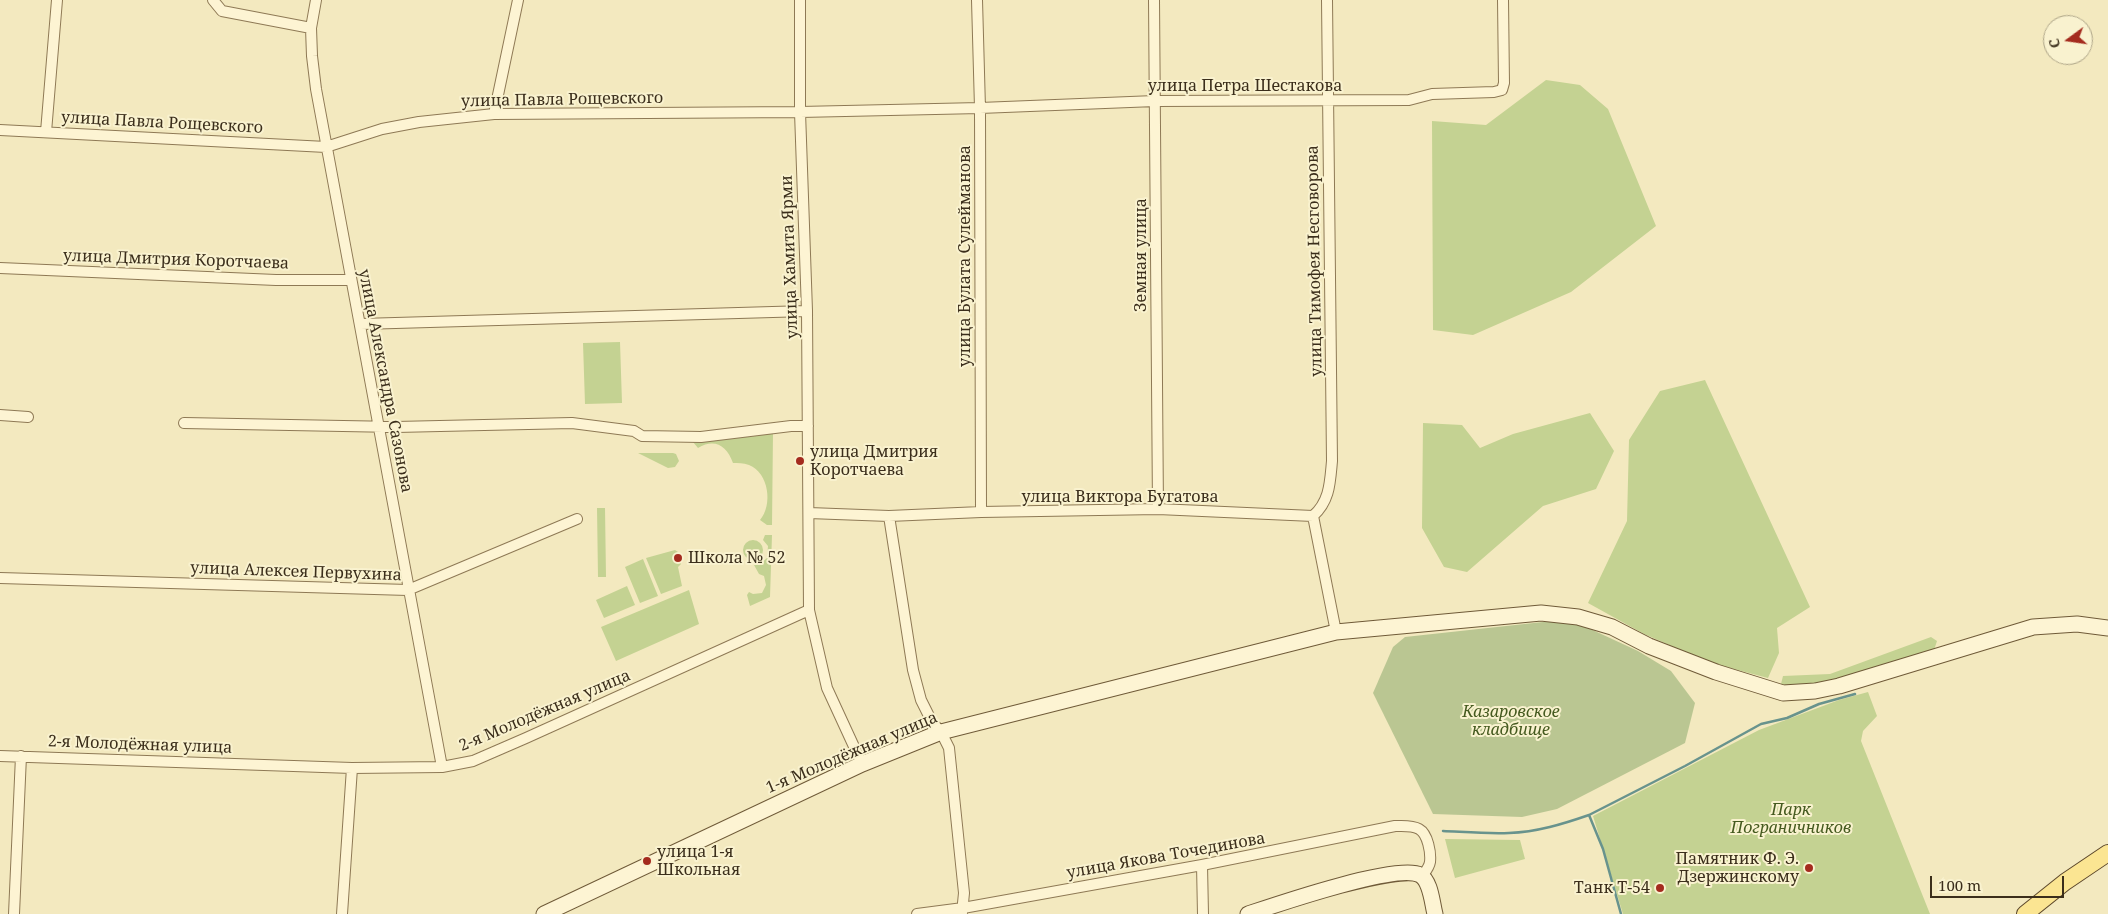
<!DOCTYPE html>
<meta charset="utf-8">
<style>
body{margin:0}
#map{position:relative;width:2108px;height:914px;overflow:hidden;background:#f3e9bf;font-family:"Noto Serif",serif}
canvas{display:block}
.north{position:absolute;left:2043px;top:15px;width:50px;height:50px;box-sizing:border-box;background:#f9f2cf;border:1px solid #ada487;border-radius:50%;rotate:256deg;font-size:14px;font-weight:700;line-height:20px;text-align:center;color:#3b2e1b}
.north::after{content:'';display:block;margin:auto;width:18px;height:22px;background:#a42b1e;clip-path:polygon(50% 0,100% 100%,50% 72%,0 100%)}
.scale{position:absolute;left:1930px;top:876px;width:134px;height:22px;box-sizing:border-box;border:2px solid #3b2e1b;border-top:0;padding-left:6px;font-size:15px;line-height:18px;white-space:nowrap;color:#3b2e1b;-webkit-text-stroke:4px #f9f2cf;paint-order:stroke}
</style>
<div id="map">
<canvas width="2108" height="914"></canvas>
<div class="north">С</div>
<div class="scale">100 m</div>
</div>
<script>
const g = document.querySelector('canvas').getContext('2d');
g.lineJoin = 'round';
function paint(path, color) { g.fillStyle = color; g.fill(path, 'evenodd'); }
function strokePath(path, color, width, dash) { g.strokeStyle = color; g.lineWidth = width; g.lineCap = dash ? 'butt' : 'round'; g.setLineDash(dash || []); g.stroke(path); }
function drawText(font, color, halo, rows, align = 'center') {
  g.font = font + ' "Noto Serif",serif'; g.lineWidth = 4; g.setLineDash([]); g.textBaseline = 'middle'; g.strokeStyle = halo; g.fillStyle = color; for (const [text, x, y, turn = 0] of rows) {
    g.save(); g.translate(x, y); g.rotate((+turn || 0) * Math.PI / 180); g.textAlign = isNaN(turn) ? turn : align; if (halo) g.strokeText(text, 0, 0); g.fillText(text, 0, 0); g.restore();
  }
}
const green = new Path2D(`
 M 1546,80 L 1580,85 L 1608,109 L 1656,226 L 1571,292 L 1473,335 L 1433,330 L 1432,121 L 1486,125 Z
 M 620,342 L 622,403 L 585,404 L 583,343 Z
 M 1705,380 L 1810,607 L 1777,628 L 1779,653 L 1768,678 L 1711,663 L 1644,634 L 1588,603 L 1627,521 L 1629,440 L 1660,391 Z
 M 1590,413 L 1614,451 L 1596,489 L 1543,506 L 1467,572 L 1444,567 L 1422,528 L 1423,423 L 1462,425 L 1480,448 L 1513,434 Z
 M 773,433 L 772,525 L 767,525 L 760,520 C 773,505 769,473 749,465 C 743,463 738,463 733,463 C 727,445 714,438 698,448 L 693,442 Z
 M 638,453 L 673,453 L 676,454 L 679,461 L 675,467 L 668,468 Z
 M 597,508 L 605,508 L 606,577 L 598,577 Z
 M 765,535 L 772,535 L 770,597 L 750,606 L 747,595 L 749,592 L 753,594 L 762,593 L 766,585 L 764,576 L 759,574 L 754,565 L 760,564 L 767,558 L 768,546 L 763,540 Z
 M743 550a10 10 0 1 1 20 0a10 10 0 1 1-20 0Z
 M 675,550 L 678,552 L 681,564 L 678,567 L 682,586 L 661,594 L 646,558 Z
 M 643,559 L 658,596 L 640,603 L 625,567 Z
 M 627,586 L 635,605 L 604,618 L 596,600 Z
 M 689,590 L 699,624 L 616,661 L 601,627 Z
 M 1931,637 L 1937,641 L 1934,650 L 1831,684 L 1800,688 L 1781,684 L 1783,676 L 1830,674 Z
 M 1868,692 L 1877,716 L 1863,731 L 1861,741 L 1930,914 L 1623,914 L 1593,816 L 1759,730 L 1839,700 Z
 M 1445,839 L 1520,840 L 1525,859 L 1455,878 Z`);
const cemetery = new Path2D(`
 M 1552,621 L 1584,626 L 1638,651 L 1671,671 L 1695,703 L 1685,743 L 1557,809 L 1522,817 L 1433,814 L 1373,693 L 1393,647 L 1405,637 Z`);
const stream = new Path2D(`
 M 1443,831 C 1465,832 1488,834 1509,833 C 1537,832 1563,824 1589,815
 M 1621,914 L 1603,849 L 1589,815 L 1685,766 L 1761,724 L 1787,718 L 1819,704 L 1855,694`);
const street = new Path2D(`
 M 213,0 L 222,11 L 311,28
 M 316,0 L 311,28 L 312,56 L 316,89 L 442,767
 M 800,0 L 800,112 L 807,311 L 809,610 L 827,688 L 862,764
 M 977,0 L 980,108 L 981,512
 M 1154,0 L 1158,509
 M 494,114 L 518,0
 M 0,130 L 326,147 L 382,129 L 419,122 L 494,114 L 800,112 L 980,108 L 1155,101 L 1409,100 L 1432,94 L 1494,92 L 1502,90 L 1504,83 L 1503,0
 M 46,132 L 57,0
 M 0,268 L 276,280 L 351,280
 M 361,324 L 807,311
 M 0,415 L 28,417
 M 184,423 L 396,427 L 572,423 L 634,431 L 642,436 L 701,437 L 791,426 L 808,426
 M 809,513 L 889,516 L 981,512 L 1158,509 L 1313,516
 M 889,516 L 913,670 L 921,700 L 932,722 L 941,732 L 949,748 L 964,893 L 962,913
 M 1313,516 C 1330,501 1330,482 1332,461 L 1327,0
 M 1313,516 L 1336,632
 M 0,578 L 408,590 L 577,519
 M 0,756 L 352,768 L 442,767 L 473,761 L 526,738 L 809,610
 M 1202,865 L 1203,914
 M 14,914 L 21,756
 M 342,914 L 352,768
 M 917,914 L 963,908 L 1202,865 L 1395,826 C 1403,826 1412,825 1419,829 C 1428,834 1431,853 1430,862 C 1429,868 1425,872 1422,876`);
const secondary = new Path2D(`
 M 544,914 L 862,764 L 941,732 L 1336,632 L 1541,613 L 1578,617 L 1612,627 L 1649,646 L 1716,672 L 1783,693 L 1815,691 L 1839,686 L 2033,627 L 2077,624 L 2108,628
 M 1248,914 C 1275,905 1398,863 1420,875 C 1431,881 1432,903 1435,914`);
const primary = new Path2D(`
 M 2025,914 L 2065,882 L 2108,853`);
const markers = [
 [800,461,5,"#a42b1e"],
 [678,558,5,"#a42b1e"],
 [647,861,5,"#a42b1e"],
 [1809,868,5,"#a42b1e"],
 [1660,888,5,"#a42b1e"]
];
const streetNames = [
 ["улица Петра Шестакова",1245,86],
 ["улица Павла Рощевского",562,100,-1],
 ["улица Павла Рощевского",162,123,3],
 ["Земная улица",1141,255,-90],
 ["улица Булата Сулейманова",965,256,-90],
 ["улица Хамита Ярми",790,257,-92],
 ["улица Дмитрия Коротчаева",176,260,2],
 ["улица Тимофея Несговорова",1315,261,-91],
 ["улица Александра Сазонова",385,381,79],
 ["улица Виктора Бугатова",1120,497],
 ["улица Алексея Первухина",296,572,2],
 ["2-я Молодёжная улица",545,711,-23],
 ["2-я Молодёжная улица",140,745,2],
 ["1-я Молодёжная улица",852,753,-23],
 ["улица Якова Точединова",1166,856,-10]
];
const poiNames = [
 ["улица Дмитрия",810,452],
 ["Коротчаева",810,470],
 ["Школа № 52",688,558],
 ["улица 1-я",657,852],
 ["Школьная",657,870],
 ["Памятник Ф. Э.",1799,859,"right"],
 ["Дзержинскому",1799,877,"right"],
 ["Танк Т-54",1650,888,"right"]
];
const parkNames = [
 ["Казаровское",1511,712],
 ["кладбище",1511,730],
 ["Парк",1791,810],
 ["Пограничников",1791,828]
];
paint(green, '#c4d292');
paint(cemetery, '#bac692');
strokePath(stream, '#68938d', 2.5);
strokePath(street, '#8e7955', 12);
strokePath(secondary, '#6f5a38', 17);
strokePath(primary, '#5b462a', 18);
strokePath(street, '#fdf4d3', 10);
strokePath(secondary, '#fdf4d3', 15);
strokePath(primary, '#fbe592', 16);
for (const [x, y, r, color] of markers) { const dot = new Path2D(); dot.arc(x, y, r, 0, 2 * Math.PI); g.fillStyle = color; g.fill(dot); strokePath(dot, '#f9f2cf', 2); }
drawText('16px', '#3b2e1b', '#f9f2cf', streetNames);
drawText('16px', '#3b2e1b', '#f9f2cf', poiNames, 'left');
drawText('italic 16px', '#455a1f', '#f9f2cf', parkNames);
</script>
